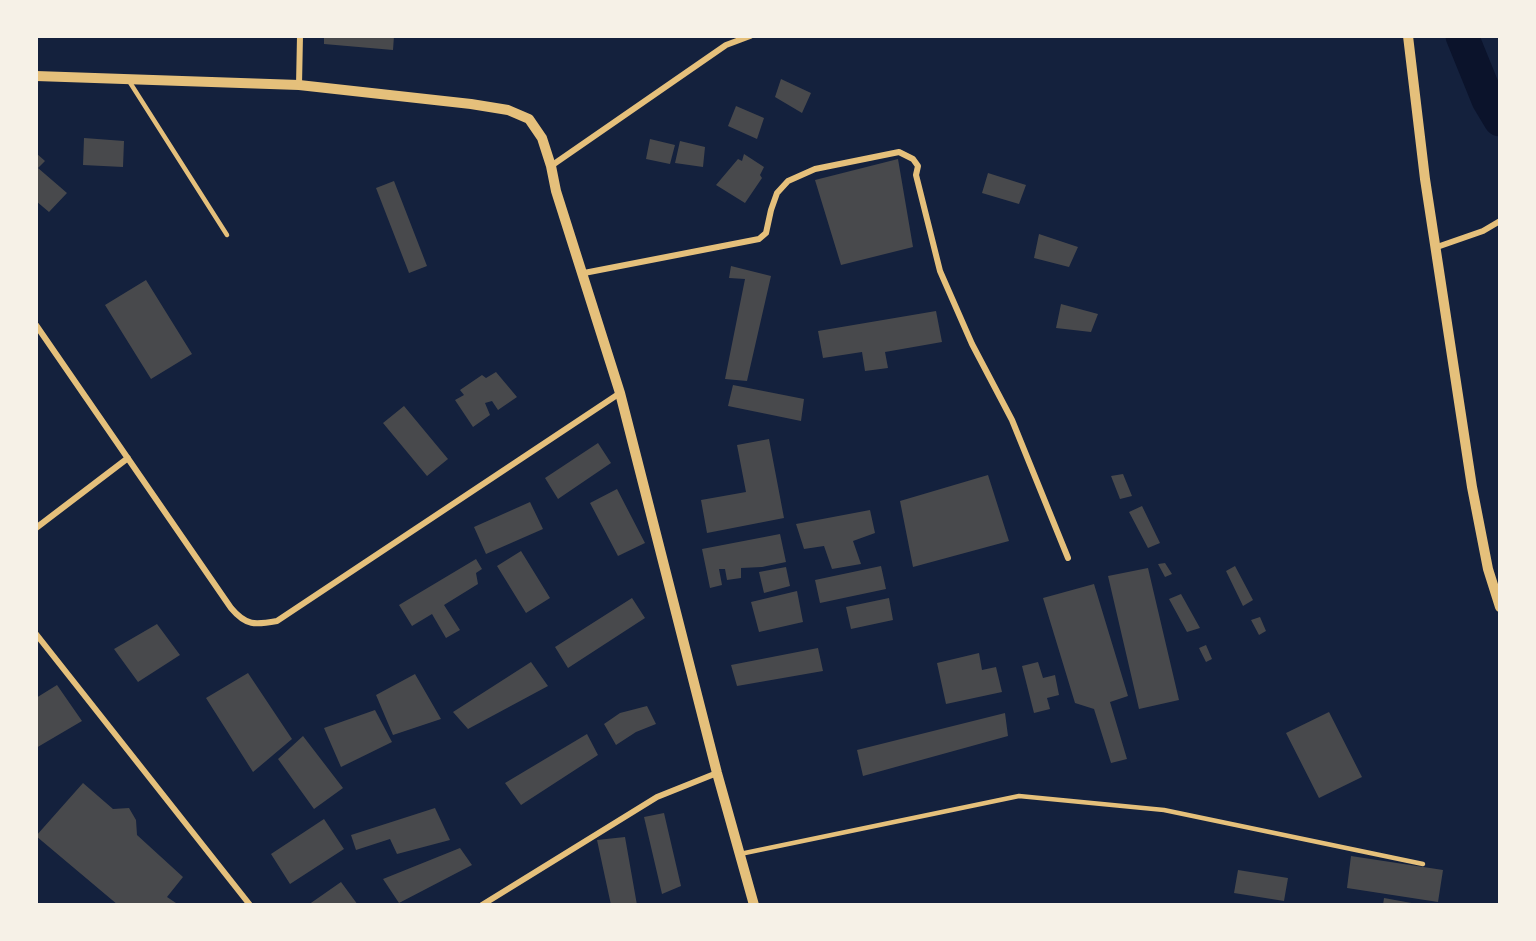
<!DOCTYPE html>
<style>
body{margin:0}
#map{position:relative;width:1536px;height:941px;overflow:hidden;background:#14213d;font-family:"Golos Text",sans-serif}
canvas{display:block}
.frame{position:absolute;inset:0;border:38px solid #f6f1e7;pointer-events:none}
</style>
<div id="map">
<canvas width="1536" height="941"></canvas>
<div class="frame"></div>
</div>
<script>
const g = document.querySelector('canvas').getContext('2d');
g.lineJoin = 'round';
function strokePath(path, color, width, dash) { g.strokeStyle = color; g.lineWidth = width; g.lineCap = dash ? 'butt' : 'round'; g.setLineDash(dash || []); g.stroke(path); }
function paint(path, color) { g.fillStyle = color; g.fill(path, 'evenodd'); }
const river = new Path2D(`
 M 1462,36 L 1488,100 L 1500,120`);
const building = new Path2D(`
 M 324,36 L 394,36 L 393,50 L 324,44 Z
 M 781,79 L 811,93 L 802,113 L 775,97 Z
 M 736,106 L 764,118 L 757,139 L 728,126 Z
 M 84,138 L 124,141 L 123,167 L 83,165 Z
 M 650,139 L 675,145 L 670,164 L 646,159 Z
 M 680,141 L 705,147 L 703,167 L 675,163 Z
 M 36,153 L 45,161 L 38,168 L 67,193 L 49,212 L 36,201 Z
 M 744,154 L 764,167 L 760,175 L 762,178 L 745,203 L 716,185 L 738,159 L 742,161 Z
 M 898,159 L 913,247 L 841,265 L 815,180 Z
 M 988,173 L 1026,185 L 1019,204 L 982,193 Z
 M 394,181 L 427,266 L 409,273 L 376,188 Z
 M 1039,234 L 1078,247 L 1069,267 L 1034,258 Z
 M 731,266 L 771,276 L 747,381 L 725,379 L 745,279 L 729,278 Z
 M 146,280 L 192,354 L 151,379 L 105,305 Z
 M 1061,304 L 1098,314 L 1091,332 L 1056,328 Z
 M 936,311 L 942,342 L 885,352 L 888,368 L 865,371 L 862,352 L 823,358 L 818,331 Z
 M 496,372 L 517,397 L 498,410 L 492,401 L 485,403 L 490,415 L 473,427 L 455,400 L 464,395 L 460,390 L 482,375 L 486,378 Z
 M 733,385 L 804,399 L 801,421 L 728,406 Z
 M 404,406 L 448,459 L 427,476 L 383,423 Z
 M 769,439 L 784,518 L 707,533 L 701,500 L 746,492 L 737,445 Z
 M 598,443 L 611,463 L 558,499 L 545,478 Z
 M 1123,474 L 1132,496 L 1120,499 L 1111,476 Z
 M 988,475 L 1009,541 L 913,567 L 900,501 Z
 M 617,489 L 645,543 L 618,556 L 590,503 Z
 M 530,502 L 543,529 L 486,554 L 474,527 Z
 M 1142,506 L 1160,543 L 1148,548 L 1129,512 Z
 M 870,510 L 875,533 L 853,541 L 861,564 L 832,569 L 824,546 L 804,549 L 796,524 Z
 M 780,534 L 786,562 L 762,567 L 741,568 L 741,578 L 727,580 L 725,569 L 719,569 L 722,585 L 710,588 L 702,549 Z
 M 521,551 L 550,598 L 526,613 L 497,566 Z
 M 476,559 L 482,569 L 476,573 L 478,584 L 444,605 L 460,630 L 446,638 L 432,614 L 412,626 L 399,605 Z
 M 1165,563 L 1172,574 L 1165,577 L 1158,564 Z
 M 881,566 L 886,589 L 820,603 L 815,580 Z
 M 1235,566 L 1253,600 L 1243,606 L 1226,571 Z
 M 786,567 L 790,586 L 764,593 L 759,572 Z
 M 1148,568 L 1179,700 L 1139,709 L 1108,576 Z
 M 1094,584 L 1128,696 L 1110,702 L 1127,759 L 1111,763 L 1094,709 L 1075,703 L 1043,598 Z
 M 797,591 L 803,622 L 759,632 L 751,602 Z
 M 1181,594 L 1200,628 L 1187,632 L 1169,599 Z
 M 632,598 L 645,618 L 568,668 L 555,647 Z
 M 889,598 L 893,620 L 851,629 L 846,607 Z
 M 1260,617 L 1266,631 L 1259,635 L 1251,620 Z
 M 157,624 L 180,655 L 138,682 L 114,649 Z
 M 1206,645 L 1212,659 L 1206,662 L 1199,648 Z
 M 818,648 L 823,671 L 737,686 L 731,665 Z
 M 979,653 L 982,670 L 996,667 L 1002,692 L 946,704 L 937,663 Z
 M 531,662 L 548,686 L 468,729 L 453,712 Z
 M 1038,662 L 1043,678 L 1055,675 L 1059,695 L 1047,698 L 1050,709 L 1034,713 L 1022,666 Z
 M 248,673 L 292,739 L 253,772 L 206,698 Z
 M 415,674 L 441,719 L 393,735 L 376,695 Z
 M 57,685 L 82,721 L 36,748 L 36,698 Z
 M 647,706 L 656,724 L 636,732 L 616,745 L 604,724 L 620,713 Z
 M 375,710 L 392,742 L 341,767 L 324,728 Z
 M 1329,712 L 1362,777 L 1319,798 L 1286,733 Z
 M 1005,713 L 1008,736 L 863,776 L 857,750 Z
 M 587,734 L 598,755 L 521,805 L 505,783 Z
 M 303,736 L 343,788 L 314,809 L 278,759 Z
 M 83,783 L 113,809 L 129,808 L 136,820 L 137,835 L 183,877 L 167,897 L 179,905 L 118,905 L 36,836 Z
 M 435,808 L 450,840 L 397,854 L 390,839 L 356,850 L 351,835 Z
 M 664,813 L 681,886 L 662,894 L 644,817 Z
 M 324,819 L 344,849 L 290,884 L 271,854 Z
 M 625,837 L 637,905 L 611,905 L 597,840 Z
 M 460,848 L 472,865 L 399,903 L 383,879 Z
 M 1351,856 L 1443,870 L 1438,902 L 1347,888 Z
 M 1238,870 L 1288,878 L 1284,901 L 1234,893 Z
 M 341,882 L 358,905 L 308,905 Z
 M 1384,898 L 1417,904 L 1417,905 L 1383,905 Z`);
const service = new Path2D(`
 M 129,81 L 227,235
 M 740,854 L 1019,796 L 1164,810 L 1423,864`);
const minor = new Path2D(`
 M 299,85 L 300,36
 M 551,166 L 726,45 L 750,36
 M 1437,247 L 1483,231 L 1500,221
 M 584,273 L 759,239 L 766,233 L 771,210 L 777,193 L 788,181 L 815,169 L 899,152 L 913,159 L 918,166 L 916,175 L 940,271 L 972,344 L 1012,420 L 1068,558
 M 36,325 L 231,608 C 246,626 255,625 277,621 L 620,393
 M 36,528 L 128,458
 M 36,634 L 250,905
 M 482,905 L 657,797 L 717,773`);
const tertiary = new Path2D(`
 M 1408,36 L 1425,179 L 1472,487 L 1488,569 L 1500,607
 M 36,76 L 299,85 L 471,104 L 508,110 L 529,119 L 542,138 L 551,166 L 556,191 L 620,393 L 717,773 L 754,905`);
strokePath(river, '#0b132b', 33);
paint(building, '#48494c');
strokePath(service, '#e5c07b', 4.5);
strokePath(minor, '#e5c07b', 6);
strokePath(tertiary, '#e5c07b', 10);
</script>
